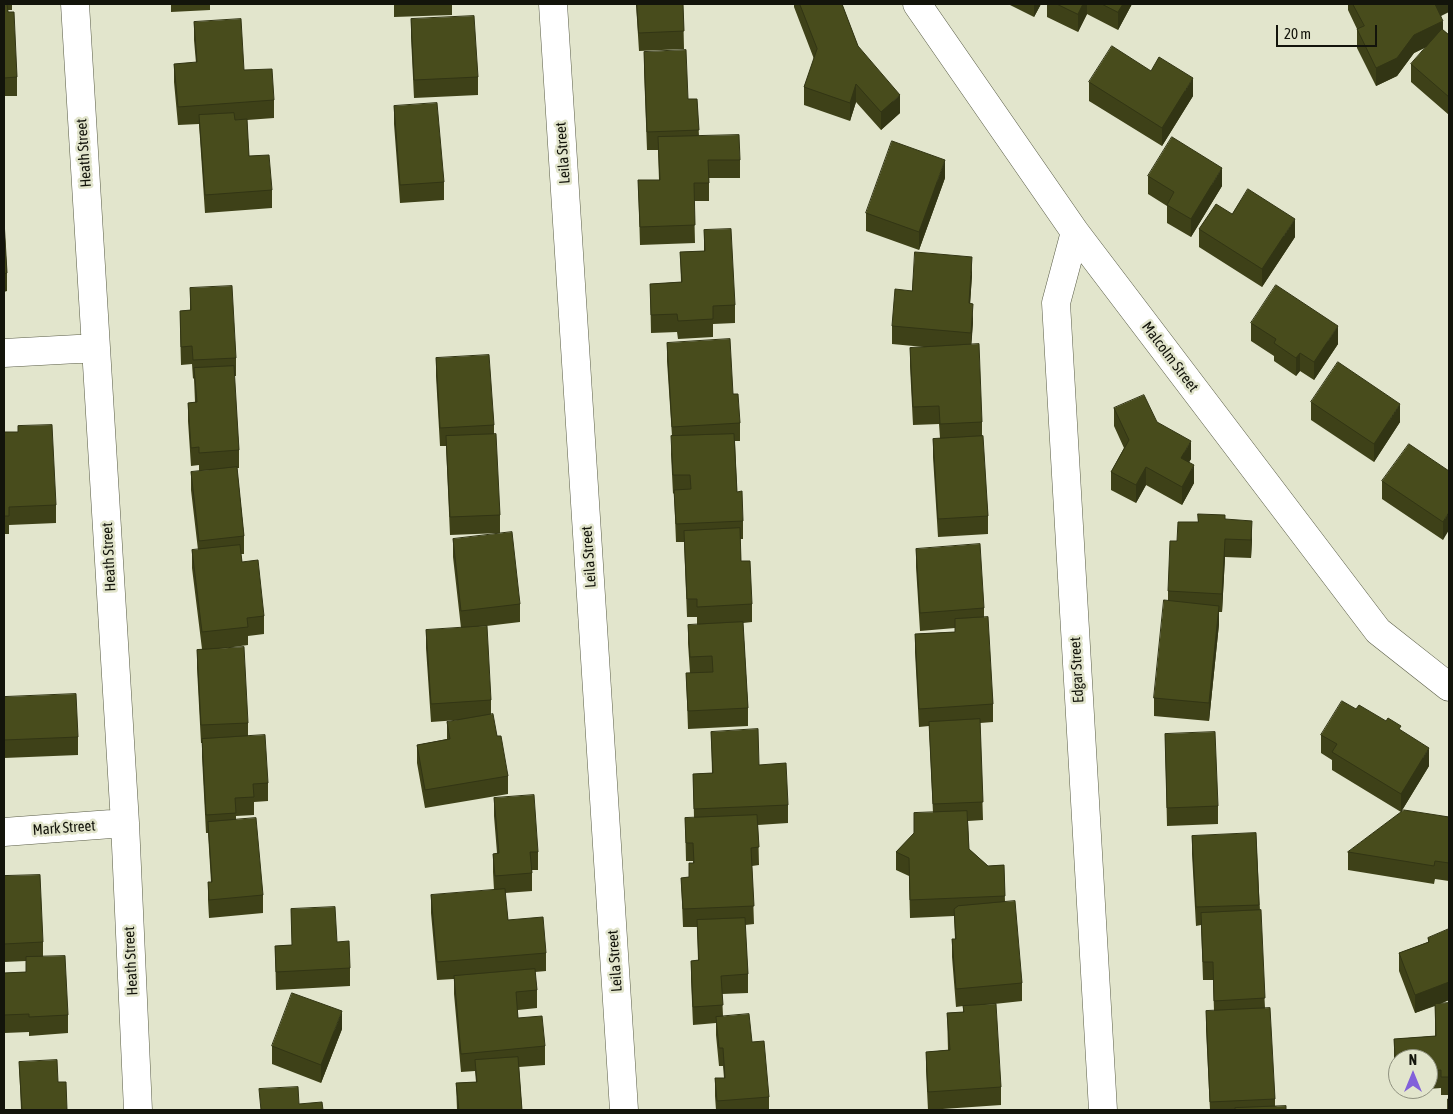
<!DOCTYPE html>
<style>
body{margin:0}
#map{position:relative;width:1453px;height:1114px;overflow:hidden;background:#e2e5cc;font-family:"Asap Condensed",sans-serif}
canvas{display:block}
.frame{position:absolute;inset:0;border:5px solid #13140b;pointer-events:none}
.north{position:absolute;left:1388px;top:1049px;width:50px;height:50px;box-sizing:border-box;background:#e2e5cc;border:1px solid #8f917f;border-radius:50%;rotate:0deg;font-size:14px;font-weight:700;line-height:20px;text-align:center;color:#13140b}
.north::after{content:'';display:block;margin:auto;width:18px;height:22px;background:#8260da;clip-path:polygon(50% 0,100% 100%,50% 72%,0 100%)}
.scale{position:absolute;left:1276px;top:25px;width:101px;height:22px;box-sizing:border-box;border:2px solid #13140b;border-top:0;padding-left:6px;font-size:15px;line-height:18px;white-space:nowrap;color:#13140b;-webkit-text-stroke:4px #e2e5cc;paint-order:stroke}
</style>
<div id="map">
<canvas width="1453" height="1114"></canvas>
<div class="frame"></div>
<div class="north">N</div>
<div class="scale">20 m</div>
</div>
<script>
const g = document.querySelector('canvas').getContext('2d');
g.lineJoin = 'round';
function strokePath(path, color, width, dash) { g.strokeStyle = color; g.lineWidth = width; g.lineCap = dash ? 'butt' : 'round'; g.setLineDash(dash || []); g.stroke(path); }
function paint(path, color) { g.fillStyle = color; g.fill(path, 'evenodd'); }
function drawText(font, color, halo, rows, align = 'center') {
  g.font = font + ' "Asap Condensed",sans-serif'; g.lineWidth = 5; g.setLineDash([]); g.textBaseline = 'middle'; g.strokeStyle = halo; g.fillStyle = color; for (const [text, x, y, turn = 0] of rows) {
    g.save(); g.translate(x, y); g.rotate((+turn || 0) * Math.PI / 180); g.textAlign = isNaN(turn) ? turn : align; if (halo) g.strokeText(text, 0, 0); g.fillText(text, 0, 0); g.restore();
  }
}
const minor = new Path2D(`
 M 75,4 L 125,823 L 138,1110
 M 553,4 L 624,1110
 M 917,4 L 1075,232 L 1378,631 L 1449,687
 M 1075,232 L 1056,303 L 1103,1110
 M 4,353 L 96,348
 M 4,832 L 125,823`);
const wall = new Path2D(`
 M 4,4 L 12,4 L 12,10 L 8,10 L 17,77 L 17,96 L 4,96 Z
 M 171,4 L 210,4 L 210,10 L 171,12 Z
 M 394,4 L 452,4 L 452,15 L 394,17 Z
 M 636,4 L 683,4 L 684,49 L 639,51 Z
 M 794,4 L 842,4 L 858,46 L 900,113 L 881,130 L 856,102 L 850,121 L 804,105 L 804,87 L 814,59 L 794,7 Z
 M 1008,4 L 1041,4 L 1034,17 Z
 M 1047,4 L 1132,4 L 1118,30 L 1087,14 L 1078,32 L 1047,17 Z
 M 1348,4 L 1449,4 L 1441,16 L 1443,30 L 1449,35 L 1449,115 L 1411,82 L 1411,64 L 1426,47 L 1414,53 L 1397,76 L 1376,86 L 1357,48 L 1357,29 L 1348,10 Z
 M 411,19 L 478,77 L 478,95 L 414,98 L 411,37 Z
 M 194,22 L 244,70 L 274,100 L 274,118 L 247,120 L 249,156 L 272,190 L 272,208 L 205,213 L 199,124 L 178,125 L 174,82 L 174,64 L 196,63 L 194,40 Z
 M 644,52 L 688,99 L 697,99 L 699,136 L 740,160 L 740,178 L 709,178 L 709,201 L 694,201 L 695,243 L 640,245 L 638,180 L 659,180 L 658,150 L 647,150 L 644,70 Z
 M 1151,71 L 1193,96 L 1162,146 L 1089,101 L 1089,82 Z
 M 394,106 L 444,182 L 444,200 L 400,203 L 394,124 Z
 M 1148,176 L 1222,186 L 1191,237 L 1167,223 L 1167,206 L 1148,194 Z
 M 945,178 L 919,250 L 866,231 L 866,213 Z
 M 4,220 L 7,273 L 7,291 L 4,292 Z
 M 1199,229 L 1295,237 L 1262,287 L 1199,247 Z
 M 704,230 L 735,305 L 735,323 L 713,324 L 713,337 L 678,339 L 677,332 L 651,333 L 650,284 L 681,282 L 680,252 L 704,251 Z
 M 972,275 L 970,303 L 973,322 L 971,345 L 982,422 L 982,436 L 988,516 L 988,534 L 938,537 L 933,457 L 933,439 L 940,438 L 939,424 L 913,425 L 910,366 L 910,348 L 924,347 L 892,344 L 892,326 L 912,291 Z
 M 190,288 L 236,358 L 236,376 L 234,376 L 239,450 L 239,468 L 237,468 L 244,536 L 244,554 L 241,554 L 242,562 L 264,616 L 264,634 L 248,636 L 248,645 L 219,649 L 248,723 L 248,736 L 268,783 L 268,801 L 254,802 L 254,815 L 236,816 L 236,819 L 263,895 L 263,913 L 209,918 L 208,900 L 208,882 L 211,882 L 208,833 L 206,833 L 202,757 L 202,743 L 201,743 L 197,668 L 197,650 L 202,649 L 192,568 L 192,550 L 198,550 L 191,490 L 191,472 L 214,470 L 199,471 L 199,465 L 191,466 L 188,421 L 188,403 L 195,402 L 194,378 L 193,379 L 192,364 L 181,365 L 180,329 L 180,311 L 190,310 Z
 M 1251,323 L 1338,344 L 1314,380 L 1300,371 L 1296,376 L 1274,361 L 1274,356 L 1251,341 Z
 M 667,343 L 733,394 L 740,423 L 740,441 L 735,441 L 737,492 L 743,521 L 743,539 L 740,539 L 741,561 L 752,604 L 752,622 L 743,623 L 748,708 L 748,726 L 688,729 L 686,673 L 690,673 L 688,643 L 688,625 L 697,625 L 697,617 L 687,617 L 684,542 L 676,542 L 674,493 L 673,494 L 671,454 L 672,436 L 667,361 Z
 M 436,358 L 494,425 L 494,434 L 500,515 L 500,533 L 450,535 L 446,446 L 440,446 L 436,376 Z
 M 1311,402 L 1400,422 L 1374,462 L 1311,420 Z
 M 1114,408 L 1157,422 L 1191,459 L 1189,462 L 1194,483 L 1182,505 L 1146,485 L 1136,503 L 1111,490 L 1111,472 L 1124,448 L 1114,426 Z
 M 18,426 L 56,505 L 56,523 L 9,525 L 9,534 L 4,534 L 4,432 L 18,432 Z
 M 1449,471 L 1443,540 L 1382,499 L 1382,481 Z
 M 1225,519 L 1252,539 L 1251,558 L 1225,557 L 1222,612 L 1219,612 L 1219,624 L 1209,721 L 1154,716 L 1154,698 L 1168,601 L 1168,591 L 1177,541 L 1198,522 Z
 M 453,539 L 520,604 L 520,622 L 478,627 L 491,700 L 491,715 L 508,776 L 508,794 L 425,808 L 417,763 L 417,745 L 447,739 L 447,722 L 458,720 L 431,722 L 426,648 L 426,630 L 461,628 L 453,557 Z
 M 916,549 L 984,608 L 984,618 L 993,704 L 993,722 L 980,723 L 983,820 L 968,821 L 969,849 L 988,866 L 1004,865 L 1005,902 L 1022,983 L 1022,1001 L 985,1005 L 1001,1087 L 1001,1105 L 928,1110 L 926,1070 L 926,1052 L 948,1050 L 947,1013 L 963,1012 L 963,1006 L 956,1007 L 952,957 L 952,939 L 955,939 L 954,916 L 910,918 L 909,876 L 896,870 L 896,852 L 914,834 L 914,813 L 933,813 L 929,726 L 919,727 L 915,652 L 915,634 L 955,632 L 955,628 L 920,631 L 916,567 Z
 M 4,697 L 78,737 L 78,755 L 4,758 Z
 M 1356,709 L 1401,731 L 1429,766 L 1401,812 L 1449,817 L 1449,881 L 1435,879 L 1434,884 L 1348,870 L 1348,852 L 1401,812 L 1332,770 L 1332,760 L 1321,753 L 1321,735 Z
 M 711,732 L 759,765 L 788,805 L 788,823 L 758,825 L 759,865 L 752,866 L 754,924 L 745,925 L 748,974 L 748,993 L 722,994 L 723,1016 L 752,1042 L 769,1097 L 769,1110 L 716,1110 L 715,1096 L 715,1078 L 724,1078 L 723,1066 L 719,1066 L 716,1035 L 716,1023 L 693,1025 L 691,979 L 691,961 L 698,960 L 697,927 L 683,927 L 681,878 L 689,877 L 689,863 L 693,863 L 693,861 L 686,861 L 685,818 L 694,818 L 693,774 L 712,773 Z
 M 1165,734 L 1218,806 L 1218,824 L 1167,826 Z
 M 494,798 L 538,852 L 538,870 L 532,870 L 532,891 L 505,893 L 508,920 L 546,953 L 546,971 L 535,972 L 537,990 L 537,1008 L 518,1010 L 518,1018 L 545,1046 L 545,1065 L 519,1067 L 522,1110 L 457,1110 L 456,1083 L 476,1082 L 475,1071 L 461,1072 L 454,994 L 454,979 L 437,980 L 431,913 L 431,895 L 494,890 L 493,872 L 493,854 L 497,853 L 494,816 Z
 M 1256,833 L 1265,1008 L 1275,1099 L 1275,1106 L 1286,1110 L 1210,1110 L 1206,1029 L 1206,1011 L 1214,1011 L 1213,980 L 1203,980 L 1201,925 L 1196,926 L 1192,854 L 1192,836 Z
 M 4,876 L 43,942 L 43,956 L 68,1015 L 68,1033 L 29,1036 L 29,1032 L 4,1033 L 4,973 L 26,972 L 26,961 L 4,962 Z
 M 291,909 L 337,942 L 350,968 L 350,986 L 276,990 L 275,946 L 292,945 Z
 M 1449,929 L 1449,1000 L 1440,1004 L 1449,1003 L 1449,1095 L 1441,1095 L 1441,1088 L 1428,1089 L 1428,1059 L 1398,1059 L 1398,1089 L 1425,1089 L 1396,1091 L 1394,1057 L 1394,1039 L 1435,1036 L 1435,1006 L 1415,1013 L 1399,971 L 1399,953 L 1428,942 L 1428,938 Z
 M 342,1029 L 321,1083 L 272,1064 L 272,1046 Z
 M 19,1062 L 58,1082 L 67,1110 L 21,1110 Z`);
const shadedWall = new Path2D(`
 M 1034,4 L 1041,4 L 1034,17 Z
 M 1083,4 L 1087,4 L 1087,14 L 1078,32 L 1078,14 Z
 M 1123,4 L 1132,4 L 1118,30 L 1118,12 Z
 M 1433,4 L 1449,4 L 1449,12 L 1433,20 Z
 M 1443,21 L 1443,39 L 1414,53 L 1397,76 L 1376,86 L 1376,68 L 1414,35 Z
 M 1193,78 L 1193,96 L 1162,146 L 1162,128 Z
 M 856,84 L 856,102 L 850,121 L 850,103 Z
 M 900,95 L 900,113 L 881,130 L 881,112 Z
 M 945,160 L 945,178 L 919,250 L 919,232 Z
 M 1222,168 L 1222,186 L 1191,237 L 1191,219 Z
 M 1295,219 L 1295,237 L 1262,287 L 1262,269 Z
 M 972,257 L 972,275 L 969,321 L 969,303 Z
 M 973,304 L 973,322 L 971,351 L 971,333 Z
 M 1338,326 L 1338,344 L 1314,380 L 1314,362 Z
 M 1300,353 L 1300,371 L 1296,376 L 1296,358 Z
 M 1400,404 L 1400,422 L 1374,462 L 1374,444 Z
 M 1191,441 L 1191,459 L 1181,476 L 1181,458 Z
 M 1194,465 L 1194,483 L 1182,505 L 1182,487 Z
 M 1146,467 L 1146,485 L 1136,503 L 1136,485 Z
 M 1449,512 L 1449,530 L 1443,540 L 1443,522 Z
 M 1252,521 L 1252,539 L 1251,558 L 1251,540 Z
 M 1225,539 L 1225,557 L 1222,612 L 1222,594 Z
 M 1219,606 L 1219,624 L 1209,721 L 1209,703 Z
 M 1429,748 L 1429,766 L 1401,812 L 1401,794 Z
 M 1449,982 L 1449,1000 L 1415,1013 L 1415,995 Z
 M 342,1011 L 342,1029 L 321,1083 L 321,1065 Z`);
const building = new Path2D(`
 M 4,4 L 7,4 L 8,12 L 14,12 L 17,77 L 4,78 Z
 M 637,4 L 683,4 L 684,31 L 639,33 Z
 M 800,4 L 842,4 L 858,46 L 900,95 L 881,112 L 856,84 L 850,103 L 804,87 L 817,49 Z
 M 1057,4 L 1083,4 L 1078,14 Z
 M 1102,4 L 1123,4 L 1118,12 Z
 M 1353,4 L 1435,4 L 1443,21 L 1414,35 L 1397,58 L 1376,68 L 1357,29 L 1364,26 Z
 M 474,16 L 478,77 L 414,80 L 411,19 Z
 M 241,19 L 244,70 L 272,69 L 274,100 L 178,107 L 174,64 L 197,62 L 194,22 Z
 M 1442,29 L 1449,35 L 1449,97 L 1411,64 Z
 M 1112,46 L 1151,71 L 1159,57 L 1193,78 L 1162,128 L 1089,82 Z
 M 686,50 L 688,99 L 697,99 L 699,130 L 647,132 L 644,52 Z
 M 437,103 L 444,182 L 400,185 L 394,106 Z
 M 234,113 L 235,120 L 247,119 L 249,156 L 269,155 L 272,190 L 205,195 L 199,115 Z
 M 739,135 L 740,160 L 708,160 L 709,183 L 694,183 L 695,225 L 640,227 L 638,180 L 660,180 L 658,137 Z
 M 1172,137 L 1222,168 L 1191,219 L 1167,205 L 1174,192 L 1148,176 Z
 M 892,141 L 945,160 L 919,232 L 866,213 Z
 M 1248,189 L 1295,219 L 1262,269 L 1199,229 L 1216,204 L 1232,214 Z
 M 4,220 L 7,273 L 4,274 Z
 M 731,229 L 735,305 L 713,306 L 713,319 L 678,321 L 677,314 L 651,315 L 650,284 L 682,282 L 680,252 L 705,251 L 704,230 Z
 M 915,252 L 972,257 L 969,303 L 973,304 L 971,333 L 892,326 L 895,289 L 912,291 Z
 M 1276,285 L 1338,326 L 1314,362 L 1300,353 L 1296,358 L 1274,343 L 1276,339 L 1251,323 Z
 M 232,286 L 236,358 L 193,360 L 192,346 L 181,347 L 180,311 L 191,310 L 190,288 Z
 M 730,339 L 733,394 L 738,394 L 740,423 L 672,427 L 667,343 Z
 M 979,344 L 982,422 L 940,424 L 939,406 L 913,407 L 910,348 Z
 M 489,355 L 494,425 L 440,428 L 436,358 Z
 M 1338,362 L 1400,404 L 1374,444 L 1311,402 Z
 M 234,366 L 239,450 L 199,453 L 199,447 L 191,448 L 188,403 L 197,402 L 194,368 Z
 M 1144,395 L 1157,422 L 1191,441 L 1181,458 L 1194,465 L 1182,487 L 1146,467 L 1136,485 L 1111,472 L 1129,440 L 1114,408 Z
 M 52,425 L 56,505 L 9,507 L 9,516 L 4,516 L 4,432 L 18,432 L 18,426 Z
 M 496,434 L 500,515 L 450,517 L 446,436 Z
 M 734,434 L 737,492 L 742,491 L 743,521 L 676,524 L 674,490 L 691,489 L 690,475 L 673,475 L 671,436 Z
 M 983,436 L 988,516 L 938,519 L 933,439 Z
 M 1409,444 L 1449,471 L 1449,512 L 1443,522 L 1382,481 Z
 M 237,467 L 244,536 L 199,541 L 191,472 Z
 M 1198,514 L 1225,515 L 1225,519 L 1252,521 L 1251,540 L 1225,539 L 1222,594 L 1168,591 L 1170,541 L 1177,541 L 1178,522 L 1198,522 Z
 M 740,528 L 741,561 L 750,561 L 752,604 L 697,607 L 697,599 L 687,599 L 684,531 Z
 M 512,532 L 520,604 L 461,611 L 453,539 Z
 M 980,544 L 984,608 L 920,613 L 916,549 Z
 M 240,545 L 242,562 L 258,560 L 264,616 L 247,618 L 248,627 L 202,632 L 192,550 Z
 M 1164,600 L 1219,606 L 1209,703 L 1154,698 Z
 M 988,617 L 993,704 L 919,709 L 915,634 L 955,632 L 955,619 Z
 M 743,622 L 748,708 L 688,711 L 686,673 L 713,672 L 712,656 L 690,657 L 688,625 Z
 M 487,626 L 491,700 L 431,704 L 426,630 Z
 M 244,647 L 248,723 L 201,725 L 197,650 Z
 M 76,694 L 78,737 L 4,740 L 4,697 Z
 M 1342,701 L 1356,709 L 1359,705 L 1386,721 L 1388,718 L 1401,726 L 1399,729 L 1429,748 L 1401,794 L 1332,752 L 1337,744 L 1321,735 Z
 M 493,714 L 497,736 L 501,736 L 508,776 L 425,790 L 417,745 L 450,739 L 447,722 Z
 M 980,719 L 983,802 L 933,804 L 929,722 Z
 M 758,729 L 759,765 L 786,763 L 788,805 L 694,809 L 693,774 L 713,773 L 711,732 Z
 M 1215,732 L 1218,806 L 1167,808 L 1165,734 Z
 M 265,735 L 268,783 L 253,784 L 254,797 L 235,798 L 236,813 L 206,815 L 202,739 Z
 M 534,795 L 538,852 L 530,852 L 532,873 L 495,876 L 493,854 L 499,853 L 494,798 Z
 M 1404,810 L 1449,817 L 1449,863 L 1435,861 L 1434,866 L 1348,852 Z
 M 967,811 L 969,849 L 988,866 L 1004,865 L 1005,896 L 910,900 L 909,858 L 896,852 L 914,833 L 914,813 Z
 M 757,815 L 759,847 L 751,848 L 754,906 L 683,909 L 681,878 L 689,877 L 689,863 L 694,863 L 693,843 L 686,843 L 685,818 Z
 M 256,818 L 263,895 L 209,900 L 208,882 L 212,882 L 208,822 Z
 M 1256,833 L 1259,905 L 1196,907 L 1192,836 Z
 M 40,875 L 43,942 L 4,944 L 4,876 Z
 M 505,889 L 508,920 L 543,917 L 546,953 L 437,962 L 431,895 Z
 M 1015,901 L 1022,983 L 956,989 L 952,939 L 956,939 L 954,909 L 958,906 Z
 M 335,907 L 337,942 L 349,941 L 350,968 L 276,972 L 275,946 L 292,945 L 291,909 Z
 M 1261,910 L 1265,998 L 1214,1001 L 1213,962 L 1203,962 L 1201,913 Z
 M 745,918 L 748,974 L 721,976 L 723,1005 L 693,1007 L 691,961 L 699,960 L 697,920 Z
 M 1449,929 L 1449,982 L 1415,995 L 1399,953 L 1429,942 L 1428,938 Z
 M 65,956 L 68,1015 L 29,1017 L 29,1014 L 4,1015 L 4,973 L 26,972 L 26,957 Z
 M 535,969 L 537,990 L 516,992 L 518,1018 L 542,1016 L 545,1046 L 461,1054 L 454,976 Z
 M 292,993 L 342,1011 L 321,1065 L 272,1046 Z
 M 1449,1003 L 1449,1077 L 1441,1077 L 1441,1070 L 1428,1071 L 1428,1059 L 1398,1059 L 1398,1073 L 1396,1073 L 1394,1039 L 1436,1036 L 1435,1004 Z
 M 996,1004 L 1001,1087 L 928,1092 L 926,1052 L 950,1050 L 947,1013 L 964,1012 L 963,1006 Z
 M 1270,1008 L 1275,1099 L 1210,1102 L 1206,1011 Z
 M 749,1014 L 752,1042 L 764,1041 L 769,1097 L 717,1101 L 715,1078 L 725,1078 L 723,1048 L 719,1048 L 716,1017 Z
 M 518,1057 L 522,1110 L 459,1110 L 456,1083 L 477,1082 L 475,1060 Z
 M 57,1060 L 58,1082 L 66,1082 L 67,1110 L 22,1110 L 19,1062 Z
 M 298,1087 L 299,1104 L 322,1102 L 323,1110 L 261,1110 L 259,1089 Z
 M 1448,1099 L 1449,1099 L 1449,1110 L 1448,1110 Z
 M 1286,1106 L 1286,1110 L 1235,1110 L 1235,1108 Z`);
const streetNames = [
 ["Heath Street",84,153,-94],
 ["Leila Street",563,153,-94],
 ["Malcolm Street",1170,357,53],
 ["Heath Street",109,557,-93],
 ["Leila Street",589,557,-94],
 ["Edgar Street",1077,670,-93],
 ["Mark Street",64,828,-4],
 ["Heath Street",131,961,-93],
 ["Leila Street",615,961,-94]
];
strokePath(minor, '#5a5d47', 29);
strokePath(minor, '#fff', 28);
paint(wall, '#3e4118');
paint(shadedWall, '#323514');
paint(building, '#484c1c');
strokePath(building, '#323514', 1);
drawText('15px', '#13140b', '#e2e5cc', streetNames);
</script>
